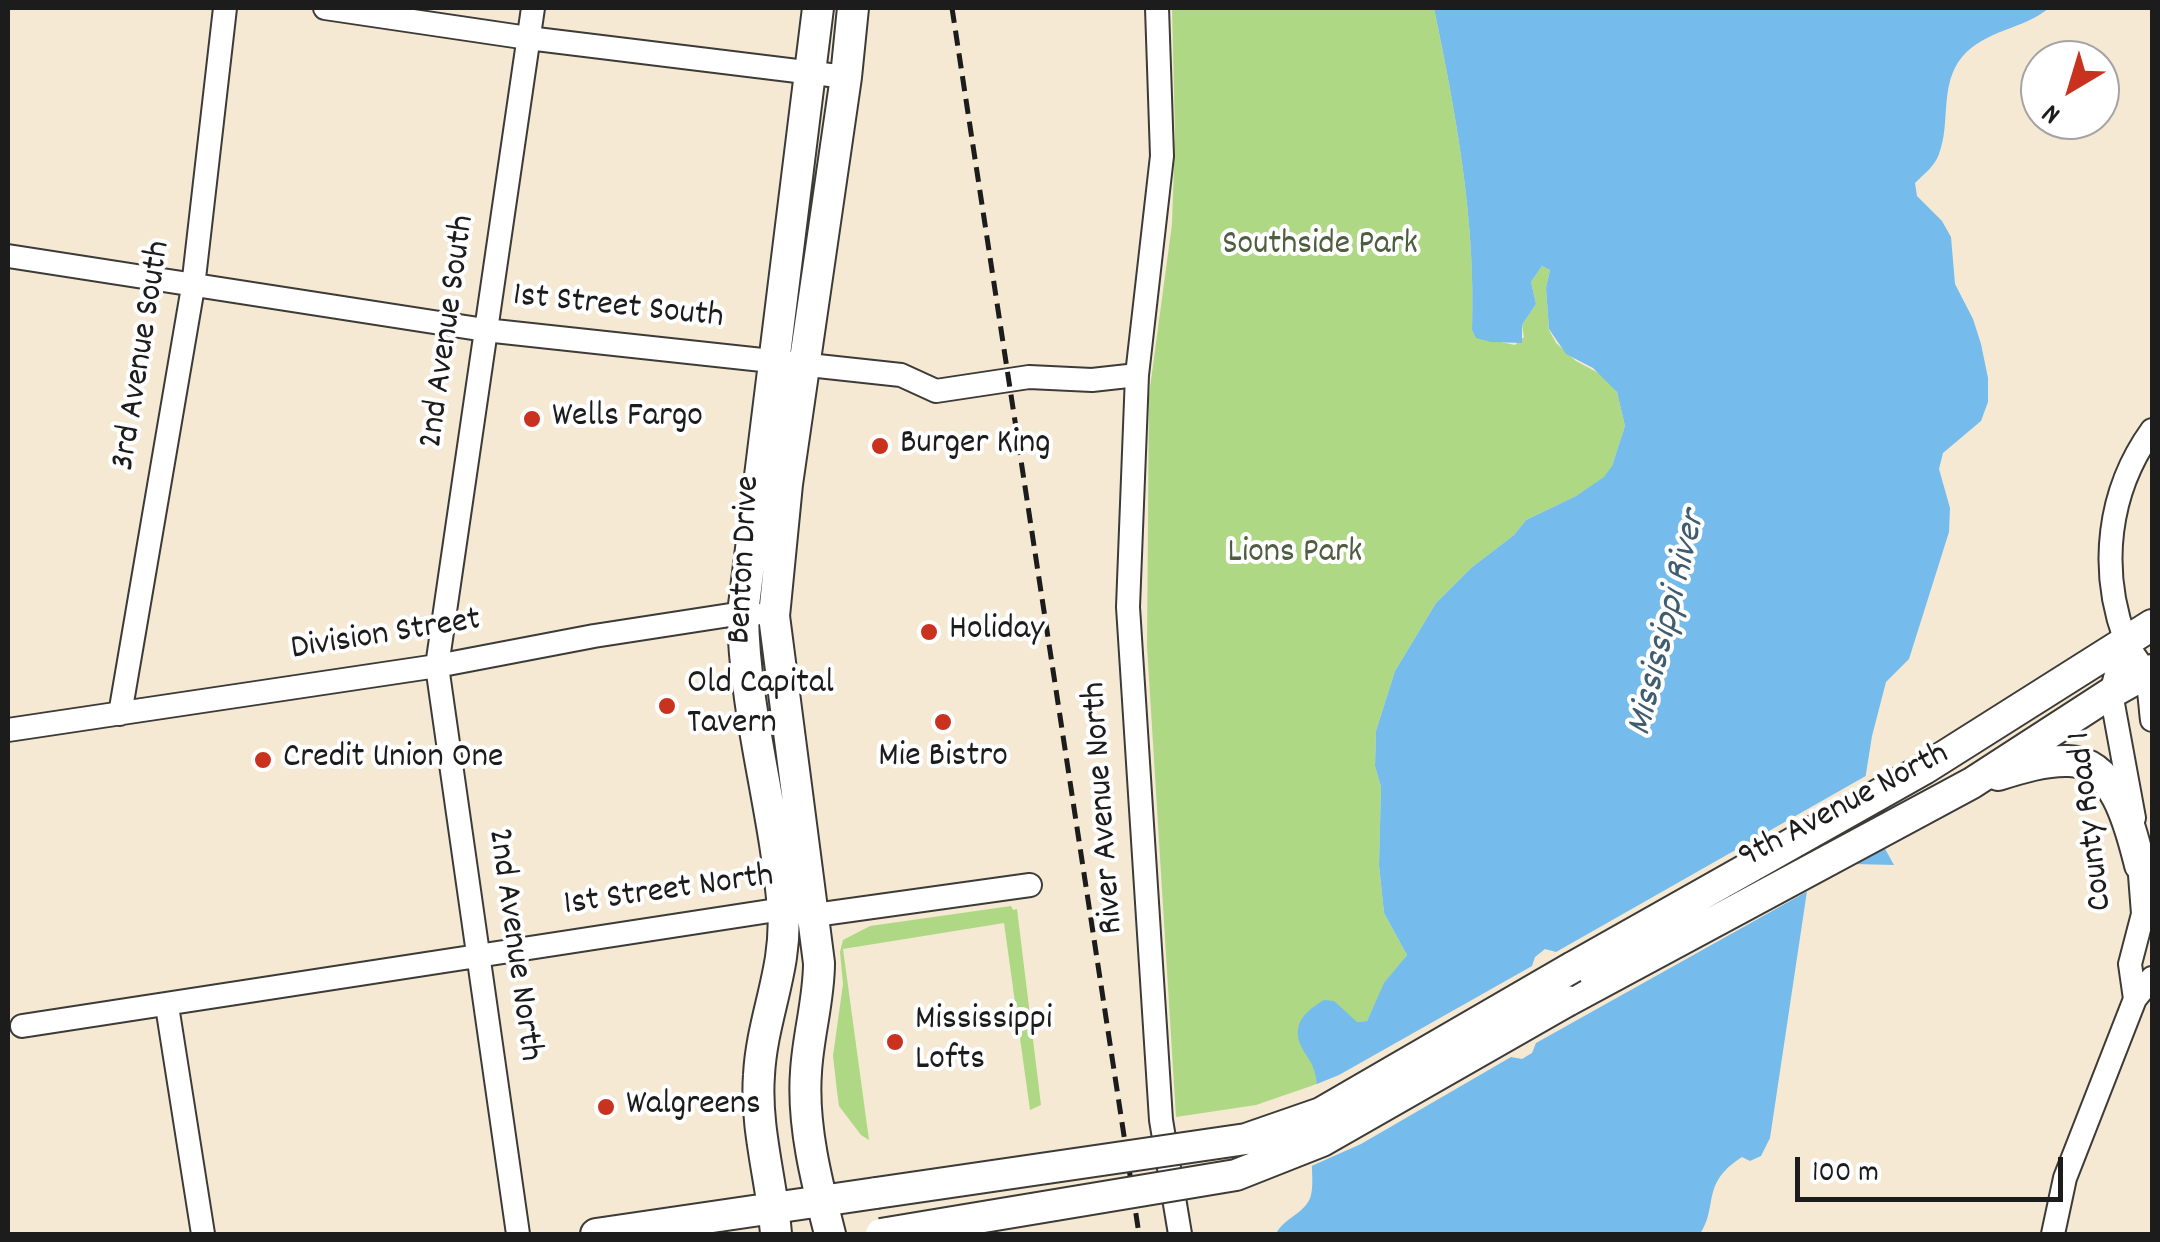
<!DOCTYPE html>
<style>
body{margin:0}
#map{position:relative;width:2160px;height:1242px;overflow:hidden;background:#f5e9d3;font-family:Dekko,sans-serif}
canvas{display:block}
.frame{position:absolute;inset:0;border:10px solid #1c1c1c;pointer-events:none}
.north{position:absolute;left:2020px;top:40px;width:100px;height:100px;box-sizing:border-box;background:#fff;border:2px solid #a4a4a4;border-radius:50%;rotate:218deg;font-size:28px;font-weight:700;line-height:40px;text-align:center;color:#1c1c1c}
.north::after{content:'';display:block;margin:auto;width:35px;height:45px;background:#c8321e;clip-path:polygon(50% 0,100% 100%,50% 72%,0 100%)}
.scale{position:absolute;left:1795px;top:1157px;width:268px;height:45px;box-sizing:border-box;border:5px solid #1c1c1c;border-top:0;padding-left:12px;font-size:30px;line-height:35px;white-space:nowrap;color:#1c1c1c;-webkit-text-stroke:8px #fff;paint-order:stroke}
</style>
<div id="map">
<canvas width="2160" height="1242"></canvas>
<div class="frame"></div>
<div class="north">N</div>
<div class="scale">100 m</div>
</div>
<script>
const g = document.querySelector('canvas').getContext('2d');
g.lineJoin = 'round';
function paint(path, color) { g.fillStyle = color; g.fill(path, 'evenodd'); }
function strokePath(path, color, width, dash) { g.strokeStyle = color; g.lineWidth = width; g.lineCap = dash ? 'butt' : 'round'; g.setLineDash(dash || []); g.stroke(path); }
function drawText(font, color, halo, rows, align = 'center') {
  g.font = font + ' Dekko,sans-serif'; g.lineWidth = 8; g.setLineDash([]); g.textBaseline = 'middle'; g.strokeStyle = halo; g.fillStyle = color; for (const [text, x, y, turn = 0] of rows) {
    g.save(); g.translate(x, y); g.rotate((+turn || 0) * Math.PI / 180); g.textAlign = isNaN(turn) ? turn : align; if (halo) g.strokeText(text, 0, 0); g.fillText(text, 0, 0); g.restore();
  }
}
const green = new Path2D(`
 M 1172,8 L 1434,8 C 1456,114 1476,221 1472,330 L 1476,337 L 1515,345 L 1524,337 L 1522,325 L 1536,304 L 1531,282 L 1542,266 L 1550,270 L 1546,288 L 1549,330 L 1556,343 L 1576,361 L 1604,376 L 1617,392 L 1625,426 L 1612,466 L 1605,477 L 1576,496 L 1526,520 L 1514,535 L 1471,568 L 1436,603 L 1395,671 L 1376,731 L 1375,766 L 1381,787 L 1379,865 L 1384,913 L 1407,955 L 1384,984 L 1367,1021 L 1357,1022 L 1313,1063 L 1317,1084 L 1256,1105 L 1176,1117 L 1147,646 L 1149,395 L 1172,224 L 1175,135 Z
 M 1011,906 L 1013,910 L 1017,909 L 1041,1105 L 1030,1110 L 1004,923 L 843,949 L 869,1140 L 861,1135 L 839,1106 L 837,1091 L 833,1056 L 843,984 L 840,952 L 843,940 L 870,926 Z`);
const water = new Path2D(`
 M 1434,8 L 2049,8 C 2023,30 1986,29 1962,57 C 1939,85 1951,123 1939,154 C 1935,166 1924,174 1915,183 L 1917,196 L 1942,221 L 1951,237 L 1955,284 L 1973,319 L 1981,344 L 1988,378 L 1988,402 L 1981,421 L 1943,453 L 1939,469 L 1950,508 L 1949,532 L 1909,659 L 1886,682 L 1872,736 L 1865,780 L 1873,827 L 1894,865 L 1854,864 L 1807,891 L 1770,1138 L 1761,1156 L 1750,1161 L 1742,1157 C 1700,1184 1719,1205 1700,1234 L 1276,1234 C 1284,1217 1306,1214 1311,1195 C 1314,1182 1311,1169 1312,1156 C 1313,1127 1322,1099 1314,1070 C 1311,1058 1299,1049 1298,1036 C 1296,1018 1311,1008 1324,1000 L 1334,1001 L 1357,1022 L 1367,1021 L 1384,983 L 1407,955 L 1384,913 L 1379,865 L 1381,787 L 1375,766 L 1376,731 L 1395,671 L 1436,603 L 1471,568 L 1514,535 L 1526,520 L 1576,496 L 1604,477 L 1612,466 L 1625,426 L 1617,392 L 1593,368 L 1566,354 L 1549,329 L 1546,288 L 1550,270 L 1542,266 L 1531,282 L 1536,304 L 1522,325 L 1522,343 L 1491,342 L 1476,338 L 1472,330 C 1476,221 1456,114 1434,8 Z`);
const pier = new Path2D(`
 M 1871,773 L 1873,812 L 1887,842 L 1833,877 L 1536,1043 L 1532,1053 L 1522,1059 L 1511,1057 L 1361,1144 L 1307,1168 L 1312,1086 L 1339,1075 L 1532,966 L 1535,957 L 1545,949 L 1556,952 Z`);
const minor = new Path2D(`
 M 325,8 L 528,38 L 846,77
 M 1157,8 L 1162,156 L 1137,375 L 1128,607 L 1161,1120 L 1180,1234
 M 8,256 L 485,330 L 901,375 L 936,391 L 1029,377 L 1092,380 L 1137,375
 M 2152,430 C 2108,491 2099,568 2125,639 C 2129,651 2140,661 2145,673 C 2150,687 2150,705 2152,720
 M 2125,640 L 2111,693 L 2134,818
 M 120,714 L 193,287 L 225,8
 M 8,730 L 437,666 L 594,636 L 743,613 L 755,614
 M 2135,999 L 2130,964 L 2143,914 L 2138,849
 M 167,1006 L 203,1234
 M 22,1026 L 783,909 L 815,915 L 1030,885
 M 518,1234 L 437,666 L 533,8
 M 2053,1234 L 2065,1178 L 2135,999 L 2152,978`);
const major = new Path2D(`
 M 1998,775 C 2020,768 2046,760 2069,761 C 2116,762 2131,830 2140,865
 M 1573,967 L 1924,769 L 2152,625
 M 1567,1001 L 1972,783 L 2111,693 L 2152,670
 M 596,1234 L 876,1193
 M 776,1234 C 772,1182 755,1128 759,1075 C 762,1017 788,968 783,909 C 775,809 744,713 743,613 L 818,8
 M 830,1234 C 817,1183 802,1125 806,1072 C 808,1035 819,1000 819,963 L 774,616 L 787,484 L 846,77 L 853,8`);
const rail = new Path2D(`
 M 952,8 L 1139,1234`);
const majorBridge = new Path2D(`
 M 876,1193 L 1246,1139 L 1321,1113 L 1573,967
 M 881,1234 L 1236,1175 L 1322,1141 L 1567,1001`);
const markers = [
 [532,419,10,"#c8321e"],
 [880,446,10,"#c8321e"],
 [929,632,10,"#c8321e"],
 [667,706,10,"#c8321e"],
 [943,722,10,"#c8321e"],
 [263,760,10,"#c8321e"],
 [895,1042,10,"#c8321e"],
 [606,1107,10,"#c8321e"]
];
const parkNames = [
 ["Southside Park",1320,247],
 ["Lions Park",1295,555]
];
const streetNames = [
 ["1st Street South",618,309,6],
 ["2nd Avenue South",450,332,-82],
 ["3rd Avenue South",144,356,-81],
 ["Benton Drive",747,560,-87],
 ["Division Street",386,637,-9],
 ["River Avenue North",1106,808,-94],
 ["9th Avenue North",1845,808,-28],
 ["County Road 1",2093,821,-97],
 ["1st Street North",669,893,-8],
 ["2nd Avenue North",512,945,82]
];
const poiNames = [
 ["Wells Fargo",552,419],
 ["Burger King",900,446],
 ["Holiday",949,632],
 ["Old Capital",687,686],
 ["Tavern",687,726],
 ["Mie Bistro",943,759,"center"],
 ["Credit Union One",283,760],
 ["Mississippi",915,1022],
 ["Lofts",915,1062],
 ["Walgreens",626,1107]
];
const waterNames = [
 ["Mississippi River",1670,624,-76]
];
paint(green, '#aed883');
paint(water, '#75bbec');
paint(pier, '#f5e9d3');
strokePath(minor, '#3d3b37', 26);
strokePath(major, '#3d3b37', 34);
strokePath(minor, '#fff', 22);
strokePath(major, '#fff', 30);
strokePath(rail, '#1c1c1c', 5, [15, 8]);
strokePath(majorBridge, '#3d3b37', 34, []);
strokePath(majorBridge, '#fff', 30);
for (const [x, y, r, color] of markers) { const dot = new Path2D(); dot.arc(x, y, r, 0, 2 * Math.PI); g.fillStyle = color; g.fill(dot); strokePath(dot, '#fff', 4); }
drawText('35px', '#4f5e40', '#fff', parkNames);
drawText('35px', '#1c1c1c', '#fff', streetNames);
drawText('35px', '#1c1c1c', '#fff', poiNames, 'left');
drawText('italic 38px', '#405c6f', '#fff', waterNames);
</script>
